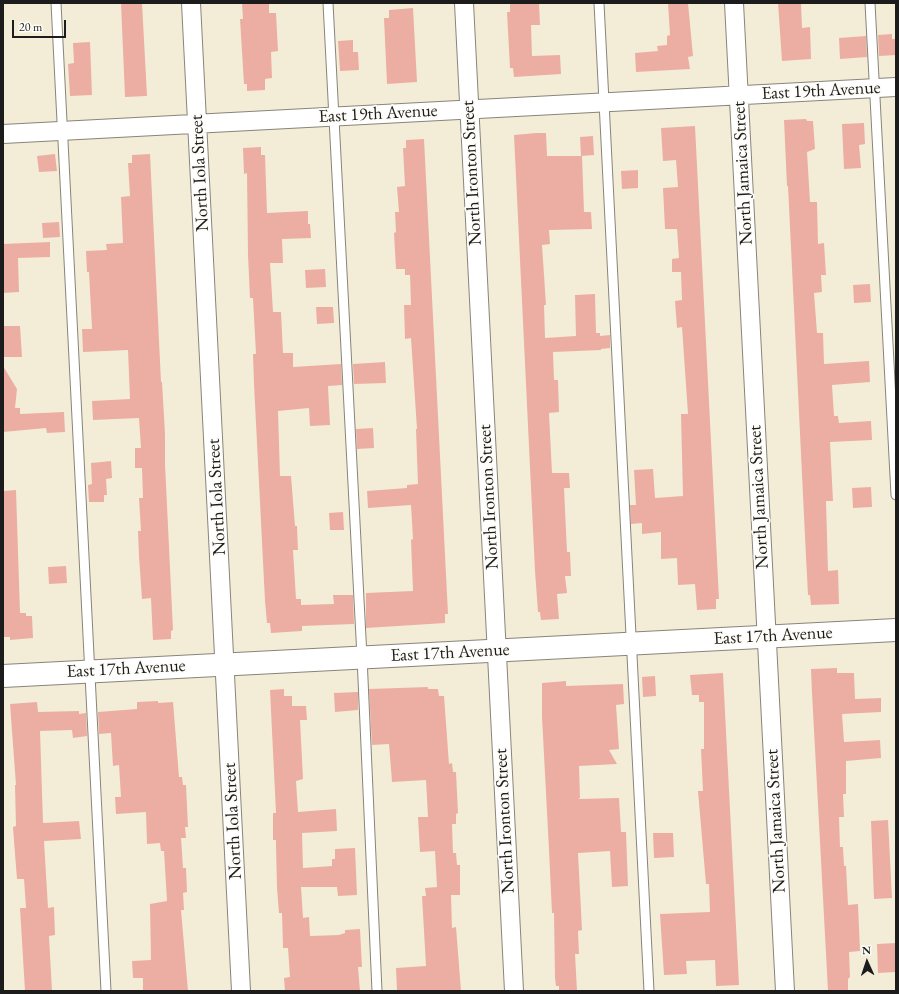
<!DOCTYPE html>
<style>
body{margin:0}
#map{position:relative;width:899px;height:994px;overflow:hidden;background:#f3edd8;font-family:"EB Garamond",serif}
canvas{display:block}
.frame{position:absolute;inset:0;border:4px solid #1c1c1c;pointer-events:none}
.north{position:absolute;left:847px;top:942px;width:40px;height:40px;-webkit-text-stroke:3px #fdfcf7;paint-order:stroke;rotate:357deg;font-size:11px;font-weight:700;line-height:16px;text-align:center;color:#1c1c1c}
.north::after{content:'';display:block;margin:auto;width:14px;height:18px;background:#1c1c1c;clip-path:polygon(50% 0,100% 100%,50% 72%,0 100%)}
.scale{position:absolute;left:12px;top:20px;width:54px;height:18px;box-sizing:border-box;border:2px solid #1c1c1c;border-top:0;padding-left:5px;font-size:12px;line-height:14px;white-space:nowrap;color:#1c1c1c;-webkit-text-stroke:3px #fdfcf7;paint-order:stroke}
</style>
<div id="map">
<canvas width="899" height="994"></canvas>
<div class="frame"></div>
<div class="north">N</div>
<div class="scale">20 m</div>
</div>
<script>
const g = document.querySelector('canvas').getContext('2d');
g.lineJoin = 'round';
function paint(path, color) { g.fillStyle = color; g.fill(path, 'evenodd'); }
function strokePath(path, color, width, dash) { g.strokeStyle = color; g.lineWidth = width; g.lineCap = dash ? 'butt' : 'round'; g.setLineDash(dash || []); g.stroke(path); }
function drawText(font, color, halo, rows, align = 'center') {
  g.font = font + ' "EB Garamond",serif'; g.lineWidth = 3.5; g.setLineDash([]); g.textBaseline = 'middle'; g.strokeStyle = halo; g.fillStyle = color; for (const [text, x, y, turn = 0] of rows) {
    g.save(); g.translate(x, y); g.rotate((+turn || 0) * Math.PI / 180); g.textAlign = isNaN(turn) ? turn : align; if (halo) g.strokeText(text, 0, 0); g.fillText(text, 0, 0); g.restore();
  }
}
const building = new Path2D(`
 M 121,3 L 142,3 L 147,96 L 125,97 Z
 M 242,3 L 269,3 L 269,13 L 276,13 L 278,51 L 271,52 L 272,78 L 265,79 L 265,90 L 247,91 L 247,84 L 244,84 L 240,19 L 243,19 Z
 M 510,3 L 539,3 L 540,25 L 531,25 L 532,56 L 560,55 L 561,74 L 514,77 L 513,68 L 510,68 L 507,12 L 510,12 Z
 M 668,3 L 688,3 L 693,56 L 688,57 L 690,69 L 636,72 L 635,53 L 658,51 L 657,46 L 667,45 L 667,36 L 670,35 Z
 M 778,3 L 801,3 L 802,28 L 810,27 L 811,59 L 782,61 Z
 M 413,8 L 417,82 L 387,84 L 384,18 L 389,18 L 389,10 Z
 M 892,34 L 892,39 L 896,39 L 896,55 L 879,56 L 878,35 Z
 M 866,36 L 867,57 L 840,59 L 839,38 Z
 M 353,40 L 353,52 L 358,52 L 359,70 L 340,71 L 338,41 Z
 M 90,42 L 92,95 L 70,96 L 68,64 L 74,63 L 73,43 Z
 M 806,119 L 807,121 L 813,121 L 815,149 L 807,152 L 810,202 L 817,202 L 818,244 L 824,243 L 826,275 L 821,275 L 822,292 L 814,293 L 817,333 L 823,333 L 824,364 L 869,361 L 870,382 L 832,385 L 834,416 L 838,416 L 839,423 L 871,421 L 872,440 L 830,442 L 833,501 L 826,501 L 828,571 L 838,570 L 839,604 L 811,605 L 810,595 L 808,595 L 806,557 L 788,186 L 787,186 L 784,120 Z
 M 864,123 L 865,144 L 859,145 L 861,168 L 844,169 L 842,124 Z
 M 695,126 L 719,599 L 716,599 L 716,609 L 697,610 L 695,584 L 678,585 L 677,558 L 661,559 L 661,532 L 642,534 L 642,523 L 631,524 L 630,505 L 636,505 L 634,470 L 653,469 L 655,498 L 683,496 L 681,414 L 688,414 L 682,327 L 677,328 L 675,301 L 682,300 L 681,272 L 672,272 L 672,259 L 679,258 L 677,229 L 665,229 L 663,188 L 678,187 L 676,160 L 663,161 L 661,128 Z
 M 536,133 L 546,133 L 547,156 L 582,156 L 584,212 L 591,212 L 592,229 L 549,230 L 550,244 L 542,245 L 546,305 L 544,305 L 545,338 L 576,336 L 575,295 L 595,294 L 596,333 L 600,333 L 600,336 L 610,335 L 610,348 L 601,349 L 601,350 L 553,352 L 554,380 L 558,380 L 559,412 L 549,413 L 552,473 L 569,473 L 570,488 L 564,488 L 567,552 L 570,552 L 571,576 L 565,576 L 567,593 L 557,594 L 559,619 L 541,620 L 540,612 L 538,612 L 535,571 L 514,135 Z
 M 593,136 L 594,155 L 581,156 L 580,137 Z
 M 424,139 L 448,614 L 445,614 L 445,623 L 366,628 L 366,593 L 413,591 L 411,540 L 413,539 L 411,505 L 368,508 L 367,491 L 407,488 L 407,485 L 418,484 L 416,429 L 417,429 L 411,338 L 405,339 L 404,305 L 411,305 L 410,275 L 405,275 L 405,269 L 396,269 L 394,233 L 396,232 L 395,212 L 399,212 L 397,187 L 405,186 L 403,148 L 406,148 L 406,140 Z
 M 261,147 L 261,155 L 265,155 L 267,213 L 308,211 L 308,224 L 310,224 L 311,238 L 282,239 L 283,263 L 270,263 L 273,312 L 281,312 L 283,353 L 293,353 L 293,367 L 341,364 L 342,385 L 328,386 L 330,425 L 310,426 L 309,408 L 278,411 L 280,476 L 291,476 L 295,526 L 297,526 L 298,550 L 293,550 L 296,599 L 301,599 L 301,605 L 334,604 L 333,595 L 353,595 L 354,624 L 302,626 L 302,631 L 271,633 L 270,623 L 267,623 L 265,601 L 254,384 L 253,354 L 256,354 L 253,298 L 250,298 L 248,255 L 247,173 L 244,174 L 243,148 Z
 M 55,154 L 57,171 L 39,172 L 37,156 Z
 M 150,154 L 161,382 L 162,382 L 165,434 L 165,464 L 173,630 L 171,631 L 171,639 L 153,640 L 151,598 L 142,599 L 139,556 L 138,531 L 141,531 L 139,498 L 143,498 L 142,468 L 135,468 L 135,448 L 141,448 L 139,418 L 93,420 L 92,401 L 130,399 L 128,350 L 83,352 L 82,329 L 92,329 L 89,272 L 87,272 L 86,251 L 107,250 L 106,244 L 123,243 L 121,197 L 130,196 L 128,163 L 132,163 L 132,155 Z
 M 638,170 L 638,188 L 622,189 L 621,171 Z
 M 59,222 L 60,237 L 43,238 L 42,223 Z
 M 50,242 L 50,257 L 18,258 L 19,292 L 3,293 L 3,244 Z
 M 325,269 L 326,287 L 306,288 L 305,270 Z
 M 870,284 L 871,302 L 854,303 L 853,285 Z
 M 316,307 L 333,307 L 334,323 L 317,324 Z
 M 3,326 L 20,326 L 22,357 L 3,357 Z
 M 385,362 L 386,383 L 354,384 L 353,364 Z
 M 3,366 L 17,389 L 15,408 L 20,408 L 20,414 L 64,412 L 65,432 L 47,433 L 46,428 L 3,432 Z
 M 373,428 L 374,448 L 357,449 L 356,429 Z
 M 111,461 L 112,478 L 106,479 L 107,495 L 104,495 L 104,502 L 89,502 L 88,485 L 92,484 L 91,463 Z
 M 871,487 L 872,507 L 853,508 L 852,488 Z
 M 16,490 L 20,613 L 26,613 L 26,616 L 32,616 L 33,638 L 10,640 L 10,637 L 3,637 L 3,491 Z
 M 343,512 L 344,530 L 330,530 L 329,513 Z
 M 66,566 L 67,583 L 49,584 L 48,567 Z
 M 837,668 L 837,673 L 854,673 L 855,699 L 881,698 L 881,712 L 842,714 L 844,742 L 880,740 L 881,758 L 846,761 L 846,794 L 843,794 L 844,817 L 839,817 L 840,847 L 843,847 L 844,866 L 846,866 L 848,905 L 858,904 L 860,951 L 849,952 L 850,977 L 848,979 L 848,991 L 828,991 L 812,693 L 811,669 Z
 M 723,673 L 739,985 L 716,986 L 715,960 L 686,961 L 687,974 L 664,975 L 660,914 L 710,912 L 709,884 L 706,884 L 698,791 L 703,791 L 701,749 L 704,749 L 704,702 L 699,702 L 699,695 L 692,695 L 690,675 Z
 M 655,676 L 656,696 L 643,697 L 642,677 Z
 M 566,681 L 566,686 L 623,684 L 624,704 L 616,705 L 619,749 L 609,750 L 617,764 L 579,766 L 580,798 L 578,799 L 619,798 L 621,832 L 626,832 L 628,886 L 612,887 L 610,851 L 578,853 L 582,930 L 578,931 L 579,954 L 575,954 L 577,991 L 559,991 L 559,986 L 556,986 L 555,978 L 554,913 L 552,913 L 549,850 L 542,717 L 542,683 Z
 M 428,687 L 428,689 L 438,689 L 439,696 L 444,696 L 449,764 L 452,763 L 453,772 L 456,772 L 458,813 L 456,814 L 456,824 L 452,824 L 453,853 L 456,853 L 457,865 L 460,865 L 460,895 L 451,895 L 452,928 L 456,927 L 461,991 L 397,991 L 396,968 L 426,966 L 422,896 L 426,896 L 425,888 L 437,887 L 435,851 L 420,852 L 418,817 L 428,817 L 426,780 L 392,782 L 389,744 L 372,745 L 369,689 Z
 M 284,689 L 284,696 L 292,696 L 292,706 L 306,706 L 307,720 L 300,720 L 303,779 L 296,781 L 298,812 L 336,809 L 337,831 L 302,833 L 303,868 L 332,866 L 332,859 L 335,859 L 335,849 L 355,848 L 357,895 L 338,896 L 337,887 L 301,887 L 303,918 L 309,917 L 310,936 L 339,935 L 345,933 L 345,930 L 360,929 L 362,967 L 358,967 L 360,991 L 285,991 L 284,978 L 290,977 L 288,948 L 283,948 L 282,913 L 279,913 L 277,888 L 276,846 L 276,840 L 273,840 L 273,813 L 276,813 L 270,690 Z
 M 358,692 L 358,710 L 335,712 L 334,693 Z
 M 158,701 L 158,703 L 173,702 L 179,777 L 182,777 L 183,785 L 186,785 L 188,827 L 185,827 L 186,838 L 181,838 L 183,868 L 186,868 L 187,892 L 183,893 L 184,910 L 181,910 L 188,991 L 143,991 L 143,978 L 133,978 L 132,961 L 151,960 L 150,904 L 167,901 L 164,851 L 161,851 L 160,843 L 147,844 L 146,812 L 116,814 L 115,797 L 121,797 L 119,765 L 113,766 L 111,733 L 99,734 L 98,712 L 137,709 L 137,702 Z
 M 37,702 L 38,712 L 79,711 L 79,714 L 86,713 L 87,736 L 73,738 L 72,730 L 40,731 L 43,823 L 79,821 L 81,839 L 44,841 L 48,908 L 54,907 L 55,935 L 49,936 L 52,991 L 25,991 L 20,908 L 26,908 L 24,879 L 17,879 L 14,841 L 13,827 L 16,826 L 15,785 L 16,785 L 10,704 Z
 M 888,820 L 892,898 L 874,899 L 871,821 Z
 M 653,833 L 673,833 L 674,857 L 654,858 Z
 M 896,943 L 896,972 L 878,973 L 877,944 Z`);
const service = new Path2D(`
 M 56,3 L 106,991
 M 328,3 L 362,657 L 377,991
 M 599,3 L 649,991
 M 870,3 L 896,495`);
const minor = new Path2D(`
 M 191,3 L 241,991
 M 464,3 L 514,991
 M 734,3 L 785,991
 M 3,134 L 896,87`);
const tertiary = new Path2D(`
 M 3,676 L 896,630`);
const streetNames = [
 ["East 19th Avenue",821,91,-3],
 ["East 19th Avenue",378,114,-3],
 ["North Iola Street",200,173,-93],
 ["North Ironton Street",472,173,-93],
 ["North Jamaica Street",743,173,-93],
 ["North Iola Street",217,497,-93],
 ["North Ironton Street",489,497,-93],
 ["North Jamaica Street",759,497,-93],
 ["East 17th Avenue",773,636,-3],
 ["East 17th Avenue",450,653,-3],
 ["East 17th Avenue",126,669,-3],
 ["North Iola Street",233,821,-93],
 ["North Ironton Street",505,821,-93],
 ["North Jamaica Street",776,821,-93]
];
paint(building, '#ecaea3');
strokePath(service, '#88847a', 11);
strokePath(minor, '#88847a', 20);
strokePath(tertiary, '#88847a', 24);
strokePath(service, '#fff', 9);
strokePath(minor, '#fff', 18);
strokePath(tertiary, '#fff', 22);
drawText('18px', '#1c1c1c', '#fdfcf7', streetNames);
</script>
